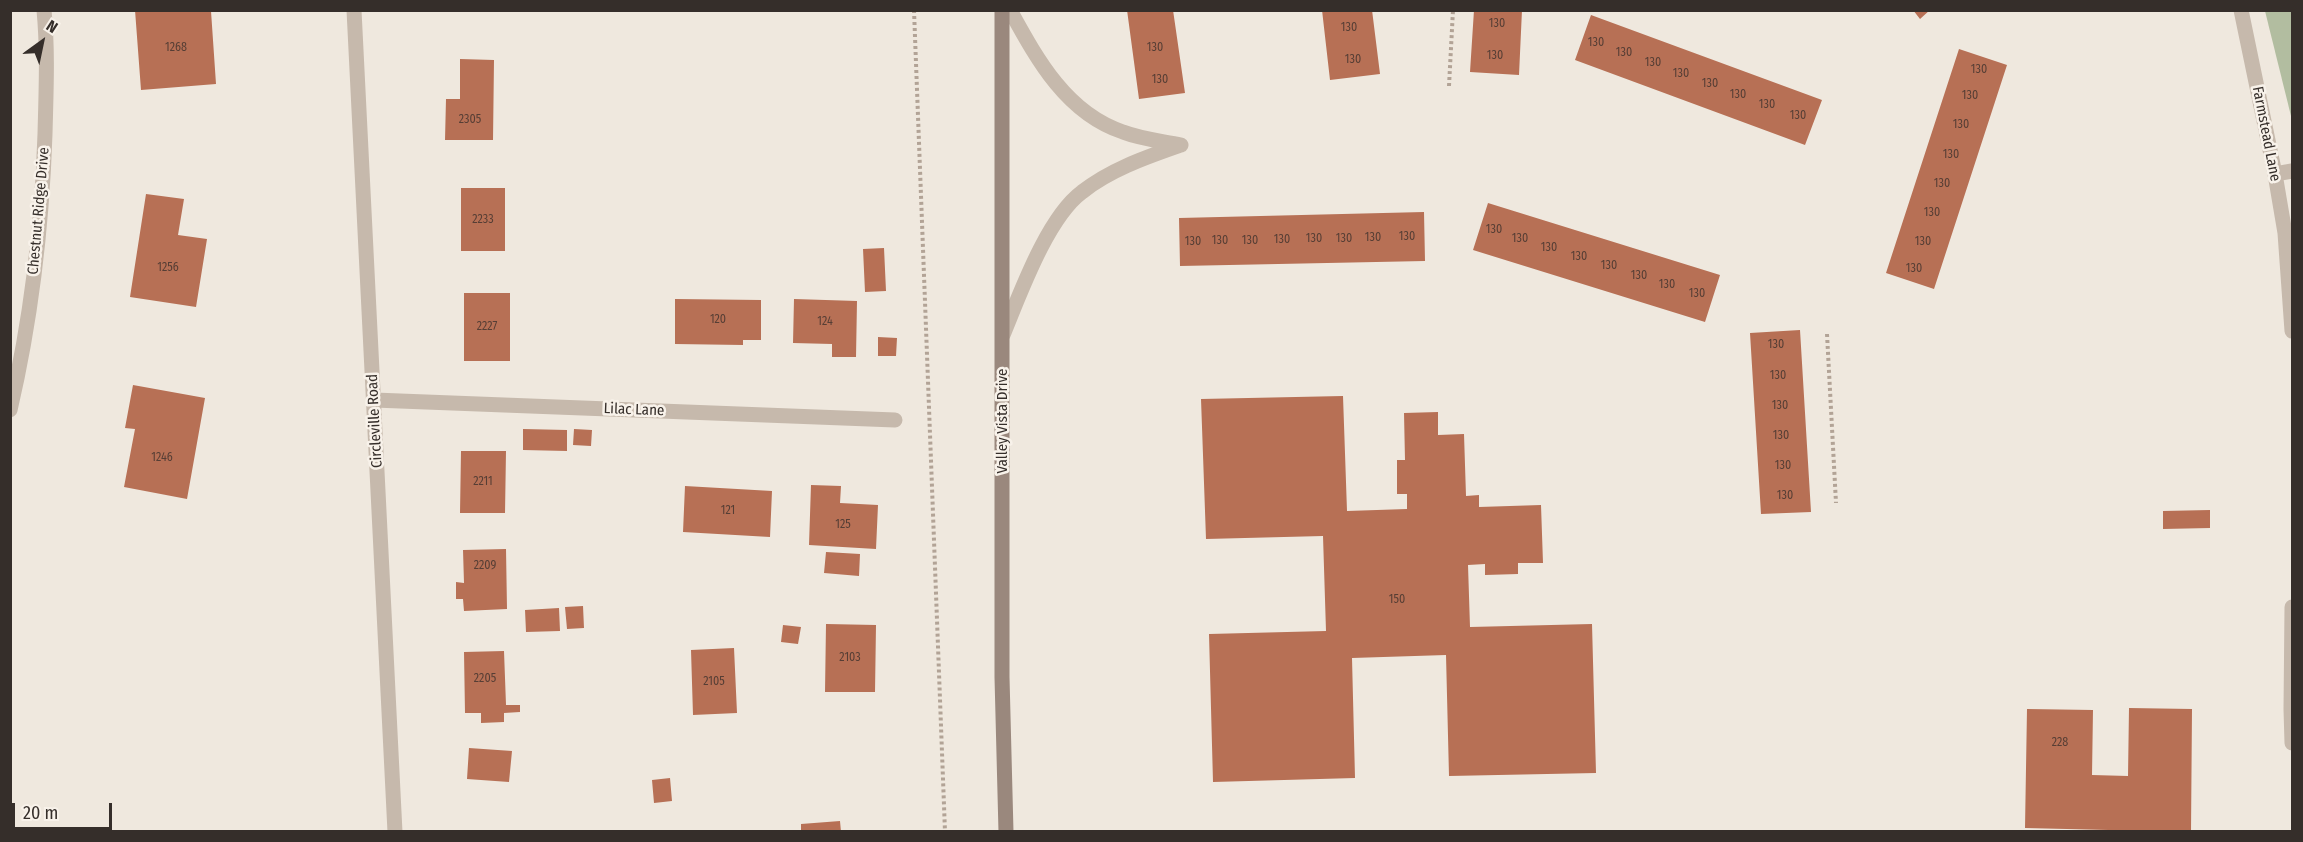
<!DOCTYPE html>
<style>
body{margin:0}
#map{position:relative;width:2303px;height:842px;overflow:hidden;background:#efe8de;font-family:"Fira Sans Condensed",sans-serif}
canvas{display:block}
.frame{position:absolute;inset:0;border:12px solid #352e2a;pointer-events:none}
.north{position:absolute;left:12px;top:12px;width:60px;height:60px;-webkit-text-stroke:4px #f8f2ea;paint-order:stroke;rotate:33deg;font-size:16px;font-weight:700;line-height:24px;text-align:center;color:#352e2a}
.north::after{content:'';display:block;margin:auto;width:21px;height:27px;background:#352e2a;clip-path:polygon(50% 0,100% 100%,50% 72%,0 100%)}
.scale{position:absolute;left:12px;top:803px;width:100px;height:27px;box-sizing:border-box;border:3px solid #352e2a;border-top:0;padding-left:8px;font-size:18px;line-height:21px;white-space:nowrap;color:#352e2a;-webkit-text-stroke:4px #f8f2ea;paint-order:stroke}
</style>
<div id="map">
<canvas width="2303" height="842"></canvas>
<div class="frame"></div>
<div class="north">N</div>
<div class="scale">20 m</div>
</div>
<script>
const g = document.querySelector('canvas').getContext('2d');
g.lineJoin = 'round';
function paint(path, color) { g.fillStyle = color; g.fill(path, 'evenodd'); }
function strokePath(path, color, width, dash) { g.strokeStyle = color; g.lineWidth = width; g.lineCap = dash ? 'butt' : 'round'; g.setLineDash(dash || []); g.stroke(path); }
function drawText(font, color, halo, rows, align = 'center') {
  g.font = font + ' "Fira Sans Condensed",sans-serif'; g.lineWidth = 5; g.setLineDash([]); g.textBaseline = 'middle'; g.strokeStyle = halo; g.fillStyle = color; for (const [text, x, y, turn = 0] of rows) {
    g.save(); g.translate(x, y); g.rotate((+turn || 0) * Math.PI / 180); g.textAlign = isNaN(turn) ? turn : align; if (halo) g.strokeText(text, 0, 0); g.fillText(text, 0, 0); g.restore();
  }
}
const green = new Path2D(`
 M 2265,11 L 2292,11 L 2292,120 Z`);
const building = new Path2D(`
 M 135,10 L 211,11 L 216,84 L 141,90 Z
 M 1127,10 L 1173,10 L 1185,93 L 1139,99 Z
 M 1322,10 L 1372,10 L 1380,74 L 1330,80 Z
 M 1474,10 L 1522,10 L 1519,75 L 1470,72 Z
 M 1913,10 L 1930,10 L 1920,19 Z
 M 1591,15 L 1822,100 L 1805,145 L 1575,60 Z
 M 1959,49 L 2007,65 L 1934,289 L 1886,273 Z
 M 460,59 L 494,60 L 493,140 L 445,140 L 446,99 L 460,99 Z
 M 461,188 L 505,188 L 505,251 L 461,251 Z
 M 146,194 L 184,199 L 178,235 L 207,239 L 196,307 L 130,297 Z
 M 1488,203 L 1720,275 L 1705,322 L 1473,250 Z
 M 1424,212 L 1425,261 L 1180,266 L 1179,218 Z
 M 884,248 L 886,291 L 865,292 L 863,249 Z
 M 464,293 L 510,293 L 510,361 L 464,361 Z
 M 675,299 L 761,300 L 761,340 L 743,340 L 743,345 L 675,344 Z
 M 794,299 L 857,301 L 856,357 L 832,357 L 832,344 L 793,343 Z
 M 1800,330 L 1811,512 L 1761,514 L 1750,333 Z
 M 878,337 L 897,338 L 896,356 L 878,356 Z
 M 133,385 L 205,398 L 187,499 L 124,487 L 135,429 L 125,428 Z
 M 1343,396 L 1347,511 L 1407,509 L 1407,494 L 1397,494 L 1397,460 L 1405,460 L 1404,413 L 1438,412 L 1438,435 L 1464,434 L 1466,496 L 1479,495 L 1479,507 L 1541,505 L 1543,563 L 1518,563 L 1518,574 L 1485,575 L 1485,564 L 1468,565 L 1470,627 L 1592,624 L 1596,773 L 1449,776 L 1446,655 L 1352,658 L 1355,778 L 1213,782 L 1209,634 L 1326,631 L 1323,536 L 1206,539 L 1201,399 Z
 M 523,429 L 567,430 L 567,451 L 523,450 Z
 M 574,429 L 592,430 L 591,446 L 573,445 Z
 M 461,451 L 506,451 L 505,513 L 460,513 Z
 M 811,485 L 841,486 L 840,503 L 878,505 L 876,549 L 809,545 Z
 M 685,486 L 772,491 L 770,537 L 683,532 Z
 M 2210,510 L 2210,528 L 2163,529 L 2163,511 Z
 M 506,549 L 507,609 L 464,611 L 463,599 L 456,599 L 456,582 L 464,583 L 463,550 Z
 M 826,552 L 860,554 L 859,576 L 824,573 Z
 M 583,606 L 584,628 L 567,629 L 565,607 Z
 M 559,608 L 560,631 L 526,632 L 525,610 Z
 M 826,624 L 876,625 L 875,692 L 825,692 Z
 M 783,625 L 801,627 L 798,644 L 781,642 Z
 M 734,648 L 737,713 L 693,715 L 691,650 Z
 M 504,651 L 506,705 L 520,705 L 520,712 L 504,713 L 504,722 L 481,723 L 481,713 L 465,713 L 464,652 Z
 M 2129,708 L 2192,709 L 2191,832 L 2025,828 L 2027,709 L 2093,710 L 2092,775 L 2128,776 Z
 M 469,748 L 512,751 L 509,782 L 467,779 Z
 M 670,778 L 672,801 L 654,803 L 652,780 Z
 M 840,821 L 841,832 L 801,832 L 801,824 Z`);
const path = new Path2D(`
 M 914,10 L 945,832
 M 1449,86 L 1453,10
 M 1827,334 L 1836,503`);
const lane = new Path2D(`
 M 1010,10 C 1037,59 1066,113 1123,132 C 1141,139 1162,141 1181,145
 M 1003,335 C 1020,294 1047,218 1082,192 C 1111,169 1147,157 1181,145
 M 374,400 L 895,420`);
const street = new Path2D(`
 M 354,10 L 395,832
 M 2241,10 L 2275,174 L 2285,233 L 2292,331
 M 2275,174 L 2292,171
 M 10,410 C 31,320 42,226 45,134 C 46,93 48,52 44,10
 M 2292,607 L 2291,709 L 2292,743`);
const secondary = new Path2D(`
 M 1002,10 L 1002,677 L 1006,832`);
const numberNames = [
 ["130",1497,24],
 ["130",1349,28],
 ["130",1596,43],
 ["1268",176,48],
 ["130",1155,48],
 ["130",1624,53],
 ["130",1495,56],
 ["130",1353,60],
 ["130",1653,63],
 ["130",1979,70],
 ["130",1681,74],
 ["130",1160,80],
 ["130",1710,84],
 ["130",1738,95],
 ["130",1970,96],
 ["130",1767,105],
 ["130",1798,116],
 ["2305",470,120],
 ["130",1961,125],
 ["130",1951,155],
 ["130",1942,184],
 ["130",1932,213],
 ["2233",483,220],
 ["130",1494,230],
 ["130",1407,237],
 ["130",1373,238],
 ["130",1314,239],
 ["130",1344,239],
 ["130",1520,239],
 ["130",1282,240],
 ["130",1220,241],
 ["130",1250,241],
 ["130",1193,242],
 ["130",1923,242],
 ["130",1549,248],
 ["130",1579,257],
 ["130",1609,266],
 ["1256",168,268],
 ["130",1914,269],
 ["130",1639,276],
 ["130",1667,285],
 ["130",1697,294],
 ["120",718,320],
 ["124",825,322],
 ["2227",487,327],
 ["130",1776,345],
 ["130",1778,376],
 ["130",1780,406],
 ["130",1781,436],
 ["1246",162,458],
 ["130",1783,466],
 ["2211",483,482],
 ["130",1785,496],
 ["121",728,511],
 ["125",843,525],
 ["2209",485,566],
 ["150",1397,600],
 ["2103",850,658],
 ["2205",485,679],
 ["2105",714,682],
 ["228",2060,743]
];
const streetNames = [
 ["Farmstead Lane",2266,134,79],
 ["Chestnut Ridge Drive",39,211,-85],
 ["Lilac Lane",634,410,2],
 ["Circleville Road",375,421,-93],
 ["Valley Vista Drive",1003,421,-90]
];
paint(green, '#b2bda0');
paint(building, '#b77055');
strokePath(path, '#b2a396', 4, [3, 3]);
strokePath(lane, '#c6b9ac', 15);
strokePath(street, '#c6b9ac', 15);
strokePath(secondary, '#9a887d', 15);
drawText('12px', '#563e35', null, numberNames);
drawText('15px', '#352e2a', '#f8f2ea', streetNames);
</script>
